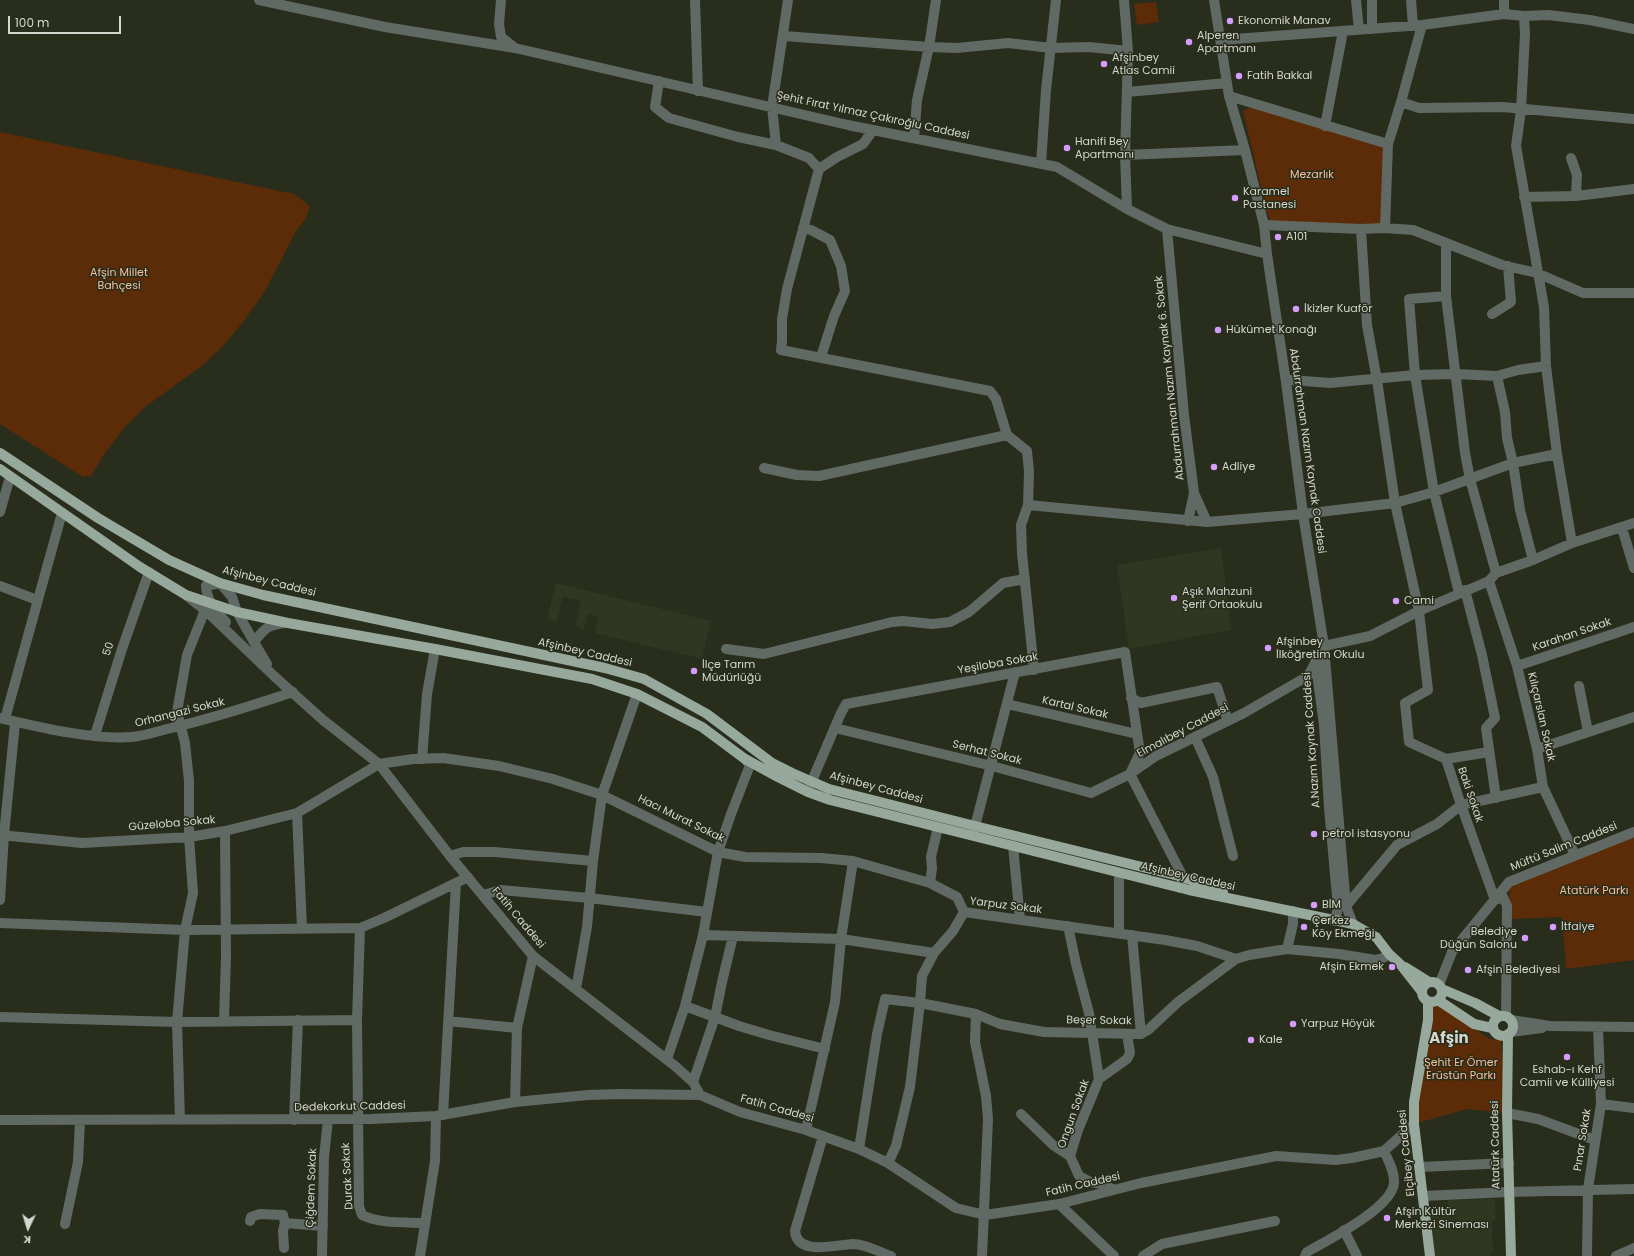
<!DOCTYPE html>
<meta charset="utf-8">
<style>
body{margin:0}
#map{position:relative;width:1634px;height:1256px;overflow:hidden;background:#282d1c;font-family:Poppins,sans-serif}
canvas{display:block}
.north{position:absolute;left:8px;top:1208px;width:40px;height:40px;-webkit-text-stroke:3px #282d1c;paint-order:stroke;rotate:184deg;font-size:11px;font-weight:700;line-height:16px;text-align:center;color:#d4d7cd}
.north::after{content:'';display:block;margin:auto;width:14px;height:18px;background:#d4d7cd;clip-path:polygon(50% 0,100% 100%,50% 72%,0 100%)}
.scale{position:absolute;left:8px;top:16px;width:113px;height:18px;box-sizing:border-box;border:2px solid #d4d7cd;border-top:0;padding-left:5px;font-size:12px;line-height:14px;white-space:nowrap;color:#d4d7cd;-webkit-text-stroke:3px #282d1c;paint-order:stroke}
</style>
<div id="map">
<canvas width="1634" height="1256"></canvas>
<div class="north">K</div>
<div class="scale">100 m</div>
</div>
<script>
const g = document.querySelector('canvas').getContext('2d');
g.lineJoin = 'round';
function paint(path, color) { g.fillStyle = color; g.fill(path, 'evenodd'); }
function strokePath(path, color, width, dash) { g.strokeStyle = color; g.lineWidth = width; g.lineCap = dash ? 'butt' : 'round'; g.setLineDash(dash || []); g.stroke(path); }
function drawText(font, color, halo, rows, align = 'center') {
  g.font = font + ' Poppins,sans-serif'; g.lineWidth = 3; g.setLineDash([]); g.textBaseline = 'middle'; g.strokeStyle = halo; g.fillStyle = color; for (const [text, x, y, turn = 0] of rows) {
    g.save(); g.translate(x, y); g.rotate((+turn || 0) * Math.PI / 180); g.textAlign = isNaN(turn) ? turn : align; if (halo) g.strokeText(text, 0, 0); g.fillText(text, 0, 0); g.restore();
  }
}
const built = new Path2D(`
 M 1221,548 L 1231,630 L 1129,649 L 1117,565 Z
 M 556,583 L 711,621 L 702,659 L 595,633 L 599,617 L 588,614 L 584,629 L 575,626 L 581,601 L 563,597 L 556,622 L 547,619 Z
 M 1495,1199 L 1496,1220 L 1492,1221 L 1493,1251 L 1489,1256 L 1431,1256 L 1428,1220 L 1435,1212 L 1440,1218 L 1448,1212 L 1448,1200 Z`);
const green = new Path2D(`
 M 1156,2 L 1159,22 L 1137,25 L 1134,4 Z
 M 1251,107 L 1388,144 L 1385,228 L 1271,222 L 1267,212 L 1243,111 Z
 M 0,132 L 294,194 L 310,206 L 305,220 L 296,231 L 265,291 L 243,322 L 222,347 L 203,365 L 145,407 L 124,428 L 103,456 L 91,476 L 83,477 L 0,424 Z
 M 1634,832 L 1634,960 L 1566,969 L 1562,917 L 1510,919 L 1509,882 Z
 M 1435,1001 L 1474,1024 L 1480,1033 L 1490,1039 L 1501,1040 L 1507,1113 L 1467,1109 L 1414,1124 L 1431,1002 Z`);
const minor = new Path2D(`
 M 259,0 L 385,27 L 515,48
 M 501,0 L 499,24 L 501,37 L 515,48 L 848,125 L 1057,167 L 1127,209 L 1167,229 L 1267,254
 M 695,0 L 698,91
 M 1124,0 L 1128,51 L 1125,155 L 1127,209
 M 1214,0 L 1229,96 L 1245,150 L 1264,225 L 1267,254 L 1286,382 L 1303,514 L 1324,646 L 1346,906 L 1353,924
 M 1356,0 L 1359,30
 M 1372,0 L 1372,29
 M 1411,0 L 1413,26
 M 1504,14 L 1504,0
 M 1524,16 L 1525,34 L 1521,110 L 1516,146 L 1544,307 L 1546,366 L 1557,454 L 1572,543
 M 784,36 L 929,47 L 957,48 L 1008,43 L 1051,48 L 1089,47 L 1128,51
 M 1221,40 L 1422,25 L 1504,14 L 1524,16 L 1548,15 L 1590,20 L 1634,29
 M 659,81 L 655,107 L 669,118 L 738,137 L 776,145 L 809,158 L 819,169
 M 1127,92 L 1227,83
 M 1229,96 L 1388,144
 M 1401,102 L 1419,108 L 1503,107 L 1634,119
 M 1325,126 L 1343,31
 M 873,130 L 863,144 L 837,157 L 819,169 L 787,289 L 782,319 L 782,341 L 781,350 L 990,391 L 996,399 L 1007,435 L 1027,451 L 1029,471 L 1028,505 L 1021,525 L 1022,553 L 1034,670
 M 914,138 L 917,100 L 929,47 L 936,0
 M 776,145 L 772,107 L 788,0
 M 1125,155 L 1245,150
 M 1571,158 L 1577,175 L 1576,196
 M 1041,164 L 1046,90 L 1056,0
 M 1524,197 L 1576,196 L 1634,189
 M 1264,225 L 1361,229 L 1385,228 L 1413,230 L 1502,265 L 1537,273 L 1583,293 L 1634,293
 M 803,228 L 811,230 L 830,240 L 841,266 L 845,291 L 834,316 L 821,357
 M 1385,228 L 1388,144 L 1401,102 L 1422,25
 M 1167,229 L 1184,415 L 1194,493 L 1207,522
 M 1361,229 L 1367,325 L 1377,380 L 1395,503 L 1419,611 L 1428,690 L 1405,703 L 1409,742 L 1446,759 L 1461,805 L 1495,900 L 1503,897 L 1507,906 L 1506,1016
 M 1446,243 L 1446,296 L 1465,453 L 1470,479 L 1496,573
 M 1446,296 L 1409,299 L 1415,375 L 1434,492 L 1459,593
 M 1492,314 L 1511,302 L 1508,266
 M 1497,376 L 1505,412 L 1507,438 L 1513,463 L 1520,510 L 1533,560
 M 1286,382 L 1291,380 L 1330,383 L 1415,375 L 1456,374 L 1497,376 L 1518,370 L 1546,366
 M 764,468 L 797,475 L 819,476 L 1007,435
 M 1028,505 L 1207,522 L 1303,514 L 1395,503 L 1434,492 L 1513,463 L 1557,454
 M 0,512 L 10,477
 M 1188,521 L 1194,493
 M 1622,528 L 1634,568
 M 1489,581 L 1517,666 L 1537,749 L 1543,787 L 1575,855
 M 0,586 L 37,600
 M 1465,590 L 1482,655 L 1495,718 L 1486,728 L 1496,798
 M 187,596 L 205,610 L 274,676 L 323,720 L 379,764 L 450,856 L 533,956 L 675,1066 L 693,1082 L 700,1095 L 740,1112 L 806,1130 L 859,1149 L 888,1163 L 956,1208 L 985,1215 L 1059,1204 L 1141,1183 L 1276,1156 L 1336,1160 L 1352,1158 L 1384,1151 L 1414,1124
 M 226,622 C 216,611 207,602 206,586 L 220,583 L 232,597 L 237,612 L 254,642
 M 1324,646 L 1370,636 L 1419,611 L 1489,581 L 1496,573 L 1533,560 L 1572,543 L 1634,523
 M 726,649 L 764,654 L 892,622 L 903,621 L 932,624 L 950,622 L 969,612 L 1003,583 L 1025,579
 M 1320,662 L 1317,673 L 1324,725 L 1329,808 L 1338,907 L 1335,921
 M 267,664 L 254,642 C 264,629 267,625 285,623
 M 1517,666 L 1634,627
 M 1579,686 L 1588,732
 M 1131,698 L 1141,703 L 1217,687 L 1228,721
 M 1007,704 L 1137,734
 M 0,718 C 39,727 92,740 132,737 C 144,736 156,732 167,729 C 210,719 251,706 293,692
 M 5,719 L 62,513
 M 95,735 L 122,649 L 149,572
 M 1195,737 L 1213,777 L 1233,856
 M 1537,749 L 1634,717
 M 422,759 L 427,694 L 435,649
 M 1446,759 L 1489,752
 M 808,790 L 841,713 L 846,704 L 1125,652 L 1140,753 L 1130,774 L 1091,793 L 992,766 L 835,728
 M 297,813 L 302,928
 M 973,834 L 1015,672
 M 0,835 L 82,843 L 189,837 L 225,831 L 297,813 L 379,764 L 413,759 L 443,758 L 499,766 L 553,779 L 602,795 L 718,852 L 745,857 L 821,858 L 853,861 L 930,883 L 957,897 L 964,912
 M 1013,846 L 1020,919
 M 450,856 L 463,852 L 495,852 L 593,861
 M 1119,873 L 1119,933
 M 930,883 L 932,868 L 931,857 L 938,827
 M 1180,888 L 1183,877 L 1130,774 L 1156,756 L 1244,713 L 1308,676 L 1324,646
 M 483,895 L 501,890 L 589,898 L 707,912
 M 0,900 L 4,835 L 15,723
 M 1346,906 L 1397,845 L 1437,824 L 1461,805 L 1543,787
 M 0,923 L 185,930 L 360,928 L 384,918 L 468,877
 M 1068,926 L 1076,964 L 1089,1013 L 1099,1079 L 1078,1130 L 1070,1156 L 1079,1176 L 1090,1182 L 1102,1184 L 1114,1190
 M 360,928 L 357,1020 L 359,1206 L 362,1215 C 381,1224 404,1222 425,1223
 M 703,935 L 841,939 L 934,953
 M 1132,935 L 1141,1034
 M 1287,949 L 1339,954 L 1375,960 L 1383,958 L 1389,954
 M 1439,985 L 1452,952 L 1509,882 L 1634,832
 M 576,989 L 587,927 L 593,861 L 602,795 L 637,694
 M 685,1006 L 739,1026 L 769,1035 L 825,1049
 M 976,1014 L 975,1042 L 986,1096 L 988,1119 L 982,1256
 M 0,1017 L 177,1022 L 357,1020
 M 224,1020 L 226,957 L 225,831
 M 1511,1020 L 1550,1026 L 1634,1027
 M 448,1021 L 517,1028
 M 1511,1032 L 1542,1028
 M 667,1059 L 685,1006 L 703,935 L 718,852 L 731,814 L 750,765 L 745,759
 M 1099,1079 L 1127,1059 L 1130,1053 L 1127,1034
 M 693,1082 L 715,1017 L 722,982 L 733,936
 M 515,1102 L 517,1028 L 533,956
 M 1601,1104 L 1634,1108
 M 1507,1113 L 1538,1119 L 1595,1140
 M 1021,1114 L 1053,1145 L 1070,1156
 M 443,1115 L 456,883
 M 0,1120 L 371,1119 L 436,1116 L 515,1102 L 588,1095 L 621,1094 L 700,1095
 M 180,1120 L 177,1022 L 185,930 L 193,893 L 189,837 L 189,781 L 185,743 L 177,712 L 187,655 L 205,610
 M 294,1120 L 298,1020
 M 806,1130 L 835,1002 L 841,939 L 853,861
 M 823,1136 L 795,1231 C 797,1256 834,1245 853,1244 C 866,1244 879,1252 891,1256
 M 859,1149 L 877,1034 L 885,999 L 920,1003 L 976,1014 L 1000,1024 L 1044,1032 L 1141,1034 L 1148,1030 L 1178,1002 L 1236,959 L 1249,955 L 1287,949 L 1293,924 L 1293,911
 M 888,1163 L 896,1146 L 910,1087 L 920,1003 L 922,976 L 934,953 L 953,931 L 964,912 L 1165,940 L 1197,946 L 1236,959
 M 1420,1167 L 1509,1163
 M 1423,1196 L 1509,1192 L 1634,1189
 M 1059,1204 L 1114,1256
 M 250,1221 L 251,1217 L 260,1214 L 283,1215 L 285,1223 L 323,1226
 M 65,1224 L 78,1162 L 80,1121
 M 1344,1230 L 1357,1256
 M 284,1248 L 283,1231 L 285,1223
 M 322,1256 L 324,1157 L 328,1120
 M 420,1256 L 435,1161 L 436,1116
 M 1143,1256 L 1162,1244 L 1275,1221
 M 1305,1256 L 1307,1252 C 1328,1240 1392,1208 1394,1183 C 1395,1172 1388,1160 1384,1151
 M 1587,1256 L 1588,1189 L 1601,1104 L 1598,1027
 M 1616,1256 L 1634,1248`);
const major = new Path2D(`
 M 0,453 L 98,518 L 169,560 L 220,583 L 263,595 L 605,668 L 644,679 L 707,714 L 772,763 L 792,773 L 829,789 L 975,826 L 1183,877 L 1223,892
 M 0,469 L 140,567 L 186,595 L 237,612 L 288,623 L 435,649 L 592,679 L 637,694 L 702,727 L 745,759 L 778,777 L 808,792 L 830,800 L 1189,890 L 1353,924 L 1376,937 L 1389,954 L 1400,964 L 1422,992
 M 1405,967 L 1429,982
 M1422 992a10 10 0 1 1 20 0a10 10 0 1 1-20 0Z
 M 1442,989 L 1475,1003 L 1499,1016
 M 1438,1000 L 1474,1024 L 1492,1028
 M 1428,1001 L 1428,1020 L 1414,1102 L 1414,1124 L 1430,1256
 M1493 1026a10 10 0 1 1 20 0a10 10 0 1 1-20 0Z
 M 1508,1034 L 1507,1113 L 1511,1256`);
const markers = [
 [1230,21,4,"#d49cfc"],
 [1189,42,4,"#d49cfc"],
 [1104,64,4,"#d49cfc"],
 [1239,76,4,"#d49cfc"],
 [1067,148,4,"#d49cfc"],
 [1235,198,4,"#d49cfc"],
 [1278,237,4,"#d49cfc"],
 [1296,309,4,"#d49cfc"],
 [1218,330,4,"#d49cfc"],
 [1214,467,4,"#d49cfc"],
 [1174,598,4,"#d49cfc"],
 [1396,601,4,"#d49cfc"],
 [1268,648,4,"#d49cfc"],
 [694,671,4,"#d49cfc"],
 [1314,834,4,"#d49cfc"],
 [1314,905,4,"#d49cfc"],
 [1304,927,4,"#d49cfc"],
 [1553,927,4,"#d49cfc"],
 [1525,938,4,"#d49cfc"],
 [1392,967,4,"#d49cfc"],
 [1468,970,4,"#d49cfc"],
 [1293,1024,4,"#d49cfc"],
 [1251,1040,4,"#d49cfc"],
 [1567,1057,4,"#d49cfc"],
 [1387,1218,4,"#d49cfc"]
];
const poiNames = [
 ["Ekonomik Manav",1238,21],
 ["Alperen",1197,36],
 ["Apartmanı",1197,49],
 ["Afşinbey",1112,58],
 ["Atlas Camii",1112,71],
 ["Fatih Bakkal",1247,76],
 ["Hanifi Bey",1075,142],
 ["Apartmanı",1075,155],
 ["Karamel",1243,192],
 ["Pastanesi",1243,205],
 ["A101",1286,237],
 ["İkizler Kuaför",1304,309],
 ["Hükümet Konağı",1226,330],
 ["Adliye",1222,467],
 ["Aşık Mahzuni",1182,592],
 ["Şerif Ortaokulu",1182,605],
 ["Cami",1404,601],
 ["Afşinbey",1276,642],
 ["İlköğretim Okulu",1276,655],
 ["İlçe Tarım",702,665],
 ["Müdürlüğü",702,678],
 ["petrol istasyonu",1322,834],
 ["BİM",1322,905],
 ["Çerkez",1312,921],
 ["Köy Ekmeği",1312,934],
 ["İtfaiye",1561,927],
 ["Belediye",1517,932,"right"],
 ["Düğün Salonu",1517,945,"right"],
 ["Afşin Ekmek",1384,967,"right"],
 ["Afşin Belediyesi",1476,970],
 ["Yarpuz Höyük",1301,1024],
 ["Kale",1259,1040],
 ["Eshab-ı Kehf",1567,1070,"center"],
 ["Camii ve Külliyesi",1567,1083,"center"],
 ["Afşin Kültür",1395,1212],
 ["Merkezi Sineması",1395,1225]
];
const streetNames = [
 ["Şehit Fırat Yılmaz Çakıroğlu Caddesi",873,116,12],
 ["Abdurrahman Nazım Kaynak 6. Sokak",1170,378,-96],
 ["Abdurrahman Nazım Kaynak Caddesi",1307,451,82],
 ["Afşinbey Caddesi",269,582,14],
 ["Karahan Sokak",1572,635,-19],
 ["50",109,649,-71],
 ["Afşinbey Caddesi",585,653,13],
 ["Yeşiloba Sokak",998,664,-10],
 ["Kartal Sokak",1075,708,13],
 ["Orhangazi Sokak",180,713,-14],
 ["Kılıçarslan Sokak",1541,717,77],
 ["Elmalıbey Caddesi",1183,731,-28],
 ["A.Nazım Kaynak Caddesi",1312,740,-94],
 ["Serhat Sokak",987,753,14],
 ["Afşinbey Caddesi",876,788,15],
 ["Baki Sokak",1470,795,71],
 ["Hacı Murat Sokak",681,819,26],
 ["Güzeloba Sokak",172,824,-5],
 ["Müftü Salim Caddesi",1564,847,-22],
 ["Afşinbey Caddesi",1188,877,13],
 ["Yarpuz Sokak",1006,906,7],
 ["Fatih Caddesi",518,918,50],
 ["Beşer Sokak",1099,1021,1],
 ["Dedekorkut Caddesi",350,1107,-1],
 ["Fatih Caddesi",777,1109,16],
 ["Ongun Sokak",1074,1114,-70],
 ["Pınar Sokak",1583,1140,-81],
 ["Atatürk Caddesi",1496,1145,-91],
 ["Elçibey Caddesi",1407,1153,-96],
 ["Durak Sokak",348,1176,-93],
 ["Fatih Caddesi",1083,1185,-13],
 ["Çiğdem Sokak",312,1188,-88]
];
const parkNames = [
 ["Mezarlık",1312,175],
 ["Afşin Millet",119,273],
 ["Bahçesi",119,286],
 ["Atatürk Parkı",1594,891],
 ["Şehit Er Ömer",1461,1063],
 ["Erüstün Parkı",1461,1076]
];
const districtNames = [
 ["Afşin",1449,1039]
];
paint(built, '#303721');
paint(green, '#5b2c07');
strokePath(minor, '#616964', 10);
strokePath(major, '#97a89c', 10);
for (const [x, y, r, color] of markers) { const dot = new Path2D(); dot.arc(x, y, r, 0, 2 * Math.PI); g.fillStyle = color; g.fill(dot); strokePath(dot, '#282d1c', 1.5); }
drawText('11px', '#d4d7cd', '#282d1c', poiNames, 'left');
drawText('11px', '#d4d7cd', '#282d1c', streetNames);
drawText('11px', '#f8bf9b', '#282d1c', parkNames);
drawText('bold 15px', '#d4d7cd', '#282d1c', districtNames);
</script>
